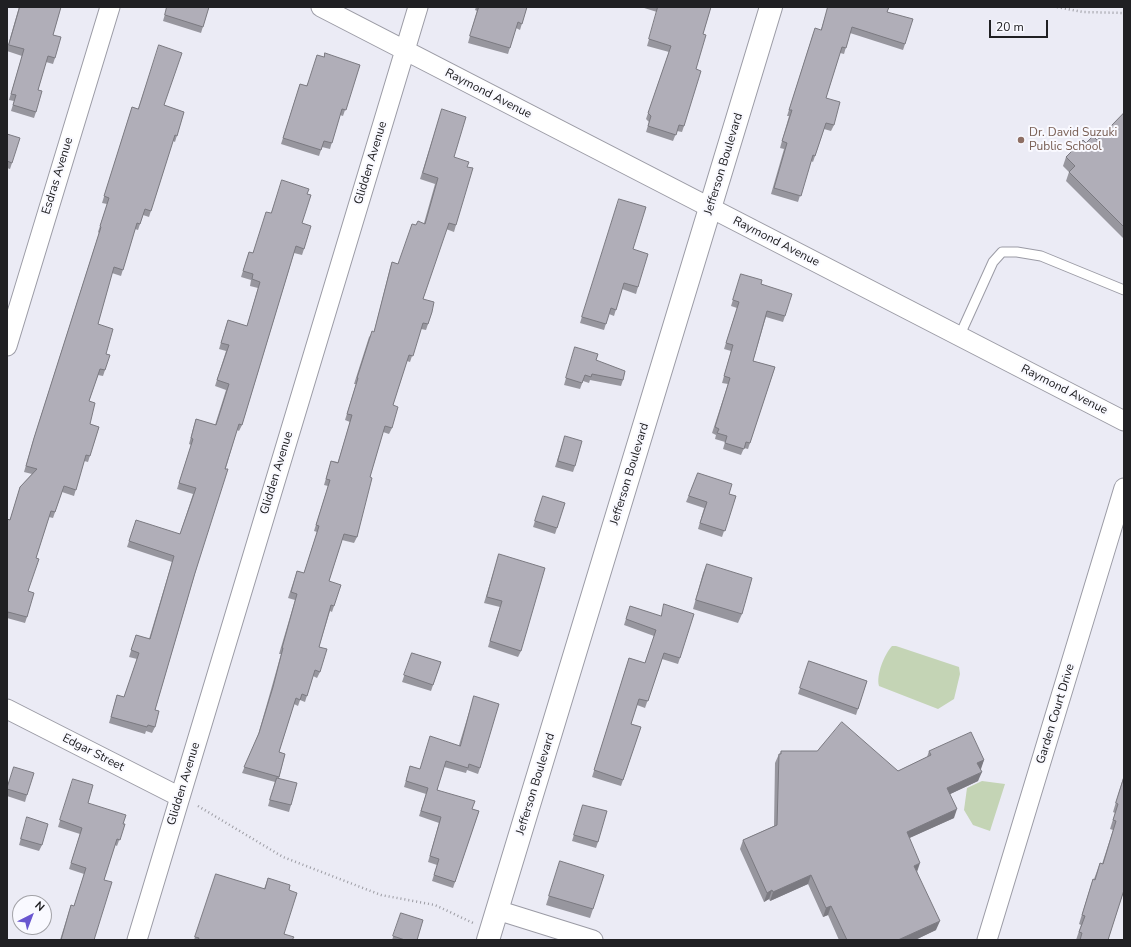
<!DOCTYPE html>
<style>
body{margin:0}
#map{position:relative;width:1131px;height:947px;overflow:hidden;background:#ebebf5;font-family:"Nunito Sans",sans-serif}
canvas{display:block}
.frame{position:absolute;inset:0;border:8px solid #202023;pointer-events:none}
.north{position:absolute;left:12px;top:895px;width:40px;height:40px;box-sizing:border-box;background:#f9f9ff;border:1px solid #a2a2a7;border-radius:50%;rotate:42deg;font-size:11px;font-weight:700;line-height:16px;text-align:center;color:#202023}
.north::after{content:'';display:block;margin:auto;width:14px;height:18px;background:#6956d0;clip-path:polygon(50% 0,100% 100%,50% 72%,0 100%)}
.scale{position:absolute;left:989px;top:20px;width:59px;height:18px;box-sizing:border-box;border:2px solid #202023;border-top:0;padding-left:5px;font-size:12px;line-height:14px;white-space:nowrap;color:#202023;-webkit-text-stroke:3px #f9f9ff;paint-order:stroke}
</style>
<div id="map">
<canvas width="1131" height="947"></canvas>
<div class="frame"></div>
<div class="north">N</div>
<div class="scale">20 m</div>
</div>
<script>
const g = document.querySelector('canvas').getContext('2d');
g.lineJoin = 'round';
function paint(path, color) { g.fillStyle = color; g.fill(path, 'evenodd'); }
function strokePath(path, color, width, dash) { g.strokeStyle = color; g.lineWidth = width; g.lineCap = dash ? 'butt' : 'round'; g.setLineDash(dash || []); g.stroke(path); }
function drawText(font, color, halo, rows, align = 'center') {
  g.font = font + ' "Nunito Sans",sans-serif'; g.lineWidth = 4; g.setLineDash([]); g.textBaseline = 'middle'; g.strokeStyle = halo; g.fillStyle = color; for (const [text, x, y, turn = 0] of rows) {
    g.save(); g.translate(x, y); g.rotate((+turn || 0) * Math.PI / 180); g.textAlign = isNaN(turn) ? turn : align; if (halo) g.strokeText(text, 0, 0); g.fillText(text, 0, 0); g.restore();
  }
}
const green = new Path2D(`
 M 892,646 L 896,646 L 959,667 L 960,674 L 954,699 L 938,709 L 879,686 C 876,675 884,655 892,646 Z
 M 982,781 L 1005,784 L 990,831 L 973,825 L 964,810 L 967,788 Z`);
const path = new Path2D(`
 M 1057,7 L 1083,12 L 1124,13
 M 198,806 L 283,857 L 381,895 L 435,905 L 473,923`);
const service = new Path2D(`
 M 959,337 L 993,262 L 1002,252 L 1017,252 L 1041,256 L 1124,290`);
const minor = new Path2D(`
 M 321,7 L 1124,421
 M 7,346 L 110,7
 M 7,709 L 180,797
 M 497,910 L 593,940
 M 137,940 L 418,7
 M 987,940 L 1124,488`);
const tertiary = new Path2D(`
 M 488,940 L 771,7`);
const wall = new Path2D(`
 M 19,7 L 61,7 L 53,35 L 55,58 L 53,64 L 46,62 L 38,90 L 36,112 L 34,118 L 11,111 L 14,101 L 9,100 L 22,56 L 7,51 L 7,49 Z
 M 167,7 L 209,7 L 201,33 L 163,21 Z
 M 476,7 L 527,7 L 520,30 L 516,28 L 508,54 L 468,43 L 477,11 L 475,10 Z
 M 641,7 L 711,7 L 703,34 L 684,126 L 682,132 L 677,131 L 673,141 L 646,132 L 649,122 L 646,119 L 669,52 L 647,46 L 657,12 Z
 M 828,7 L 889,7 L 887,12 L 905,44 L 903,50 L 850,33 L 844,54 L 840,53 L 826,98 L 834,125 L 831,131 L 824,129 L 813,162 L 811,161 L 798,202 L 771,194 L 784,149 L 780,148 L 789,116 L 787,116 L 813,34 L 821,30 Z
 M 324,57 L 360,65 L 343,116 L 340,115 L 330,149 L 322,147 L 319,156 L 281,144 L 300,84 L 306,86 Z
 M 164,105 L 184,112 L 175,142 L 173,141 L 149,217 L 143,215 L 138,230 L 135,229 L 121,276 L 112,273 L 98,324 L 106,354 L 105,370 L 103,376 L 98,375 L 89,401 L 90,424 L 99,427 L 88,462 L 84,461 L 74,496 L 62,492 L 53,518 L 49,517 L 36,558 L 28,591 L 27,617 L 25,623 L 7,618 L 7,519 L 10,520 L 20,487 L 32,474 L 24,472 L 32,444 L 99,233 L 98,232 L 107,204 L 102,203 L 132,107 L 138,109 Z
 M 442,109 L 454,157 L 467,167 L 456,225 L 454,232 L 446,229 L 423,299 L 432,312 L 426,330 L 421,329 L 410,362 L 407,361 L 393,405 L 392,428 L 389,434 L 383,432 L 370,477 L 357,537 L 354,543 L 342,540 L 329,581 L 334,606 L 332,612 L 330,611 L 319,647 L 320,672 L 317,678 L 313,676 L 305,702 L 300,700 L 298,706 L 294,704 L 279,752 L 285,754 L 279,778 L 291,805 L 289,812 L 268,806 L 275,782 L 242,773 L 258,735 L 270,693 L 281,654 L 279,654 L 295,600 L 288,598 L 297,571 L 304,573 L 317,532 L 314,531 L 328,486 L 324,485 L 331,461 L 338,462 L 350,422 L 345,420 L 356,384 L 354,384 L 369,337 L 374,332 L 390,268 L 392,262 L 398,264 L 416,225 L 424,223 L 435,184 L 420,179 Z
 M 1124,113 L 1124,239 L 1066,181 L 1069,172 L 1063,166 L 1066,157 L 1086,143 L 1097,140 Z
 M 7,134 L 12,163 L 10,169 L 7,168 Z
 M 307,194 L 302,223 L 304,249 L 302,255 L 294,253 L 242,425 L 239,431 L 237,430 L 155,710 L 155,727 L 152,733 L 146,731 L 145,734 L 109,723 L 117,695 L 124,697 L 137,659 L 129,657 L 136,635 L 149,639 L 172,562 L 127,547 L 134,526 L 180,534 L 193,494 L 177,489 L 191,445 L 189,444 L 194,425 L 196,419 L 215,425 L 226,390 L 215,386 L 226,351 L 219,349 L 226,326 L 228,320 L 247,326 L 258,288 L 250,286 L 251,280 L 241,277 L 249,252 L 253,253 L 271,213 Z
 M 617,205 L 633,249 L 638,287 L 636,294 L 622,289 L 614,316 L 609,314 L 604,330 L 580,323 Z
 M 741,274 L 761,284 L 785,316 L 783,322 L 766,317 L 753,361 L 775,367 L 748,449 L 744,448 L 741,455 L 723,449 L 725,442 L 715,439 L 716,435 L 712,433 L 728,384 L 722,383 L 731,351 L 724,349 L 737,308 L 731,306 Z
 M 575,347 L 596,360 L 623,380 L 621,386 L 590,380 L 589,383 L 583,381 L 580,389 L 564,385 Z
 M 565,436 L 575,466 L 573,472 L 555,467 Z
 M 698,473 L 729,494 L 736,496 L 722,537 L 698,529 L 704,508 L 686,502 Z
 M 543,496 L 557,528 L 555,534 L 533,527 Z
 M 499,554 L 521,651 L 518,657 L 488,647 L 500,607 L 484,603 Z
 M 707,564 L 742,614 L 738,623 L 693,609 L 703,573 Z
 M 630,606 L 660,616 L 680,658 L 678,664 L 662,659 L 645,708 L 637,705 L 631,724 L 641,727 L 621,786 L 592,777 L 629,658 L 645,663 L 654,636 L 624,625 Z
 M 412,653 L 441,662 L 431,691 L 402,682 Z
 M 809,661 L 867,681 L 856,715 L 798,694 Z
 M 474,696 L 480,768 L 478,774 L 467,770 L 466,773 L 444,767 L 437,790 L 472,809 L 479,811 L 453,888 L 432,881 L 437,865 L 428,862 L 439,823 L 419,816 L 426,794 L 404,787 L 410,766 L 420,769 L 459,745 Z
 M 781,751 L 898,771 L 927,757 L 929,751 L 984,760 L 980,769 L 978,781 L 950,794 L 954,818 L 909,838 L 917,872 L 936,930 L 915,940 L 839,940 L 828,915 L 823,917 L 808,884 L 770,901 L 769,899 L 764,902 L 740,849 L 743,840 L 774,826 L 775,763 L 779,754 L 780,754 Z
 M 14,767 L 27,795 L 25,802 L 7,796 L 7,789 Z
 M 1124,775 L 1124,890 L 1108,940 L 1076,940 L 1081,925 L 1079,924 L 1090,888 L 1093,879 L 1094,879 L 1100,863 L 1102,864 L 1113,830 L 1110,829 L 1115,813 L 1113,812 Z
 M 71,785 L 88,803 L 123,824 L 125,824 L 117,846 L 115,845 L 104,880 L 94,940 L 60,940 L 69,911 L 71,905 L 74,906 L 84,874 L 69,869 L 80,834 L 58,827 Z
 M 583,805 L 598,842 L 596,848 L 572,841 Z
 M 25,824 L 42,845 L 39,851 L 19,845 Z
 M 560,861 L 593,909 L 590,918 L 546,905 Z
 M 216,874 L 264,889 L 268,878 L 289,890 L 284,934 L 292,940 L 194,940 Z
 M 401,913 L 417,940 L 392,940 Z`);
const shadedWall = new Path2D(`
 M 984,760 L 981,769 L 974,772 L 977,763 Z
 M 982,772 L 978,781 L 944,797 L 947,788 Z
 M 957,809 L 954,818 L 903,841 L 907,832 Z
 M 920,863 L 917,872 L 914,866 Z
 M 811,875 L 808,884 L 770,901 L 773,892 Z
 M 772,890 L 769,899 L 764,902 L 767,893 Z
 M 831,906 L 828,915 L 823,917 L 826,908 Z
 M 940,921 L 936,930 L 915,940 L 898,940 Z`);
const building = new Path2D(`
 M 20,7 L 61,7 L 53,35 L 61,37 L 55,58 L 48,56 L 38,90 L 42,91 L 36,112 L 13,105 L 16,95 L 11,94 L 24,49 L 9,45 Z
 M 167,7 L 209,7 L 203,27 L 165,15 Z
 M 479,7 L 527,7 L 522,24 L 518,22 L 510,48 L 470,36 Z
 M 658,7 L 711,7 L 703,34 L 706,35 L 696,69 L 701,71 L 684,126 L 679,125 L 676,135 L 648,126 L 651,116 L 648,113 L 671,46 L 649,39 Z
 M 828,7 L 889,7 L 887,12 L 913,19 L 905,44 L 852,27 L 846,48 L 842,47 L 826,98 L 840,102 L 834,125 L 826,123 L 815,156 L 813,155 L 801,196 L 774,188 L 787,143 L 782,141 L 792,110 L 789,110 L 815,28 L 821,30 Z
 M 159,45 L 182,53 L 164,105 L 184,112 L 177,136 L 175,135 L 151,211 L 145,209 L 140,224 L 137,223 L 123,270 L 114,267 L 98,324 L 113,329 L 106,354 L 110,355 L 105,370 L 100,369 L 89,401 L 95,403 L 90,424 L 99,427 L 90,456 L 86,455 L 76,490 L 64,486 L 55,512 L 51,511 L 36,558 L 39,559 L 28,591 L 34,593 L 27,617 L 8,612 L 7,616 L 7,519 L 10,520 L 20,487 L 37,469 L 26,466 L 34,438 L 101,227 L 100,226 L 109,198 L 104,196 L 132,107 L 138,109 Z
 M 325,53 L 360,65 L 346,110 L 342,109 L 332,143 L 324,141 L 321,150 L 283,138 L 300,84 L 307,86 L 317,55 L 324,57 Z
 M 442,109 L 466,117 L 454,157 L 469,162 L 467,167 L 473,168 L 456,225 L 449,223 L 423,299 L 434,302 L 432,312 L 428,324 L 423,323 L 413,356 L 409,355 L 393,405 L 398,407 L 392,428 L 385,426 L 370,477 L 372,478 L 357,537 L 344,534 L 329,581 L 341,585 L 334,606 L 331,605 L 319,647 L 327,649 L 320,672 L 315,670 L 307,696 L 302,694 L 300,700 L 296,698 L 279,752 L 285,754 L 279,777 L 244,767 L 259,733 L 273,687 L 283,648 L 282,648 L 297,594 L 291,592 L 297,571 L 304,573 L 319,526 L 316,525 L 330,480 L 326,479 L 331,461 L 338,463 L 352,415 L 347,414 L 358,378 L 357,378 L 372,331 L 374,332 L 392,262 L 398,264 L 412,224 L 416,225 L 418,221 L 425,224 L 438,178 L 423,173 Z
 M 1124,113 L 1124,227 L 1069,172 L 1075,166 L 1066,157 L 1083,140 L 1086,143 L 1093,136 L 1097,140 Z
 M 7,134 L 20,138 L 12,163 L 7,161 Z
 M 282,180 L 309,189 L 307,194 L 311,195 L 302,223 L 311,226 L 304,249 L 296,246 L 242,425 L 239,424 L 225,469 L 228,469 L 195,573 L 155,710 L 159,711 L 155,727 L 148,725 L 147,727 L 111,717 L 117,695 L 124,697 L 139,653 L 131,650 L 136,635 L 150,639 L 174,556 L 129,541 L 136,520 L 180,534 L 196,488 L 179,483 L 193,439 L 191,438 L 196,419 L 216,425 L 229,384 L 217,380 L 229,345 L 221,343 L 228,320 L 247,326 L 260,282 L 252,279 L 253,274 L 243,271 L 249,252 L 253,253 L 266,212 L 271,213 Z
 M 619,199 L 646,207 L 633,249 L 648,254 L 638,287 L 624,283 L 616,310 L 611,308 L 606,324 L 582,317 Z
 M 741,274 L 762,280 L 761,284 L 792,294 L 785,316 L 767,311 L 753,361 L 775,367 L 750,443 L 746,442 L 744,449 L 725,443 L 727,436 L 717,433 L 719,429 L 715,427 L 730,378 L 724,376 L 733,345 L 726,343 L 739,302 L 733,300 Z
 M 575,347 L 598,354 L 596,360 L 625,371 L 623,380 L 592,374 L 591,377 L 585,375 L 582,383 L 566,378 Z
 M 565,436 L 582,441 L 575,466 L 558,461 Z
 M 698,473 L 732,484 L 729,494 L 736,496 L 725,531 L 700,523 L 707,502 L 689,496 Z
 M 543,496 L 565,503 L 557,528 L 535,521 Z
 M 499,554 L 545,568 L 521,651 L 490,641 L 502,601 L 487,597 Z
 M 707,564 L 752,578 L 742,614 L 696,600 Z
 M 664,604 L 694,614 L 680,658 L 664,653 L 648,701 L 639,699 L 631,724 L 641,727 L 623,780 L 594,770 L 629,658 L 645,663 L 656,630 L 626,619 L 630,606 L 661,616 Z
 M 412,653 L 441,662 L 433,685 L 404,675 Z
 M 809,661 L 867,681 L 858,709 L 800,688 Z
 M 474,696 L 499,704 L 480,768 L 469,764 L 468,768 L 446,761 L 437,790 L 475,801 L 472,809 L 479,811 L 455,882 L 434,875 L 439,859 L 430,856 L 441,817 L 421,811 L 428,788 L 406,781 L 410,766 L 420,769 L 430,736 L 460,746 Z
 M 842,722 L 898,771 L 931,755 L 929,751 L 971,732 L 984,760 L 977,763 L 982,772 L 947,788 L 957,809 L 907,832 L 920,863 L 914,866 L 940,921 L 898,940 L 847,940 L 831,906 L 826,908 L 811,875 L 773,892 L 772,890 L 767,893 L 743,840 L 777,825 L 779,754 L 781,754 L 781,751 L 817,751 Z
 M 14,767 L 34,773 L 27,795 L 7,789 Z
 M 1124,777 L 1124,890 L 1108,940 L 1080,940 L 1082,933 L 1079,932 L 1085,916 L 1082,915 L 1093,879 L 1095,880 L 1100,863 L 1103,864 L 1116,821 L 1113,820 L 1118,804 L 1116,803 Z
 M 277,778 L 297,783 L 291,805 L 270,800 Z
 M 73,779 L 93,785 L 88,803 L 126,815 L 123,824 L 125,824 L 120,840 L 117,839 L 104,880 L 112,882 L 94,940 L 61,940 L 71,905 L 74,906 L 86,868 L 71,863 L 82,828 L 60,820 Z
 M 583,805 L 607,811 L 598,842 L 574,835 Z
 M 27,817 L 48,824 L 42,845 L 21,839 Z
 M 560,861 L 604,875 L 593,909 L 549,896 Z
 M 216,874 L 265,889 L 268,878 L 290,885 L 289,890 L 297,893 L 284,934 L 294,937 L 292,940 L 198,940 L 199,938 L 195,937 Z
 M 401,913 L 423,920 L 417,940 L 405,940 L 393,936 Z`);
const markers = [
 [1021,140,4,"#8d6e63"]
];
const streetNames = [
 ["Raymond Avenue",488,94,27],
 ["Glidden Avenue",371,163,-73],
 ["Jefferson Boulevard",724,164,-73],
 ["Esdras Avenue",58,176,-73],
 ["Raymond Avenue",776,242,27],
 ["Raymond Avenue",1064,390,27],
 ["Glidden Avenue",277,473,-73],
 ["Jefferson Boulevard",630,474,-73],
 ["Garden Court Drive",1056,714,-73],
 ["Edgar Street",93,753,27],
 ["Glidden Avenue",184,784,-73],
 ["Jefferson Boulevard",536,784,-73]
];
const educationNames = [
 ["Dr. David Suzuki",1029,133],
 ["Public School",1029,147]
];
paint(green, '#c4d4b5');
strokePath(service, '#9b9ba5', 11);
strokePath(minor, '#9b9ba5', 21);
strokePath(tertiary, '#9b9ba5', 24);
strokePath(path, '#9c9ca3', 2.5, [1, 3]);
strokePath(service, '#fff', 9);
strokePath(minor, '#fff', 19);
strokePath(tertiary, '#fff', 22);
paint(wall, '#97969e');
paint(shadedWall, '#7b7a81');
paint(building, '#b0aeb8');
strokePath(building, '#7b7a81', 1);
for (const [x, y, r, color] of markers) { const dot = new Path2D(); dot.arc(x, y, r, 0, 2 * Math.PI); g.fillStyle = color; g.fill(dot); strokePath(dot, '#f9f9ff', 1.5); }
drawText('12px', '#202023', '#f9f9ff', streetNames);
drawText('12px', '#785e54', '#f9f9ff', educationNames, 'left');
</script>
